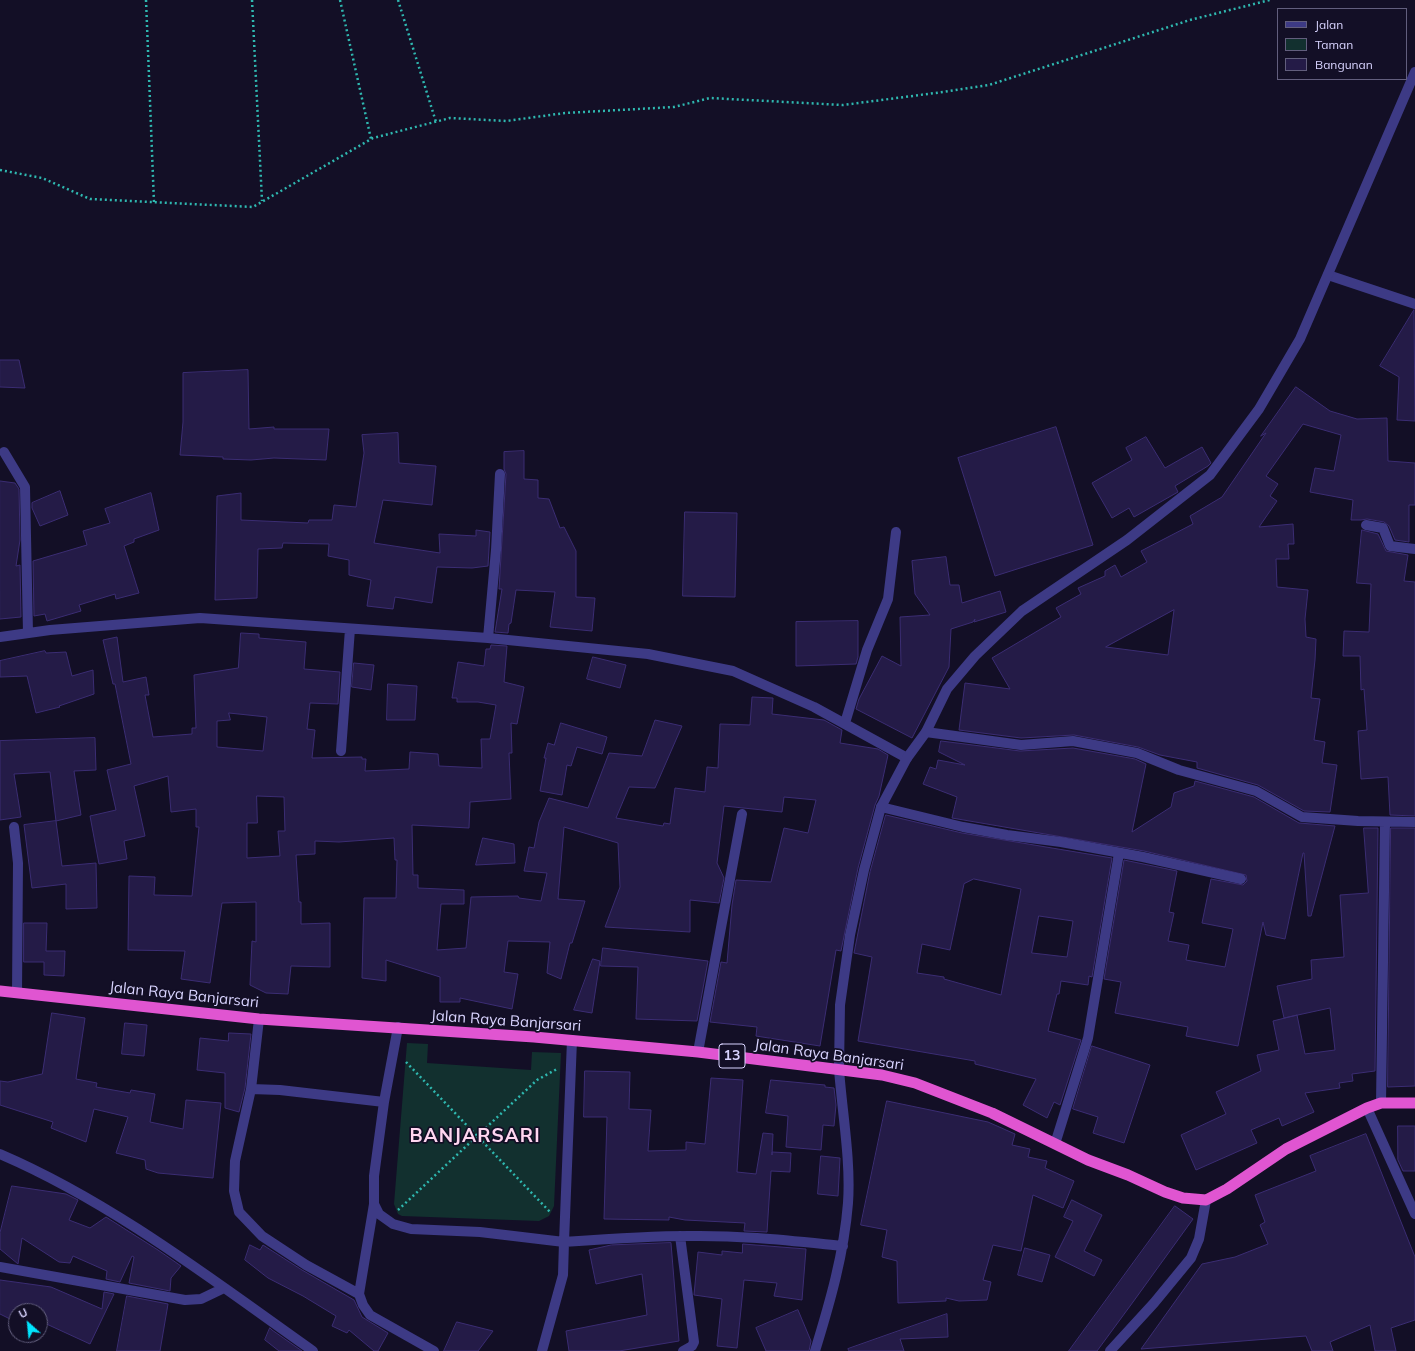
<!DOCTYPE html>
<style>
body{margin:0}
#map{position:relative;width:1415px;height:1351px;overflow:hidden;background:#130f26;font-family:Mulish,sans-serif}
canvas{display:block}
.legend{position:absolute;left:1277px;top:8px;width:130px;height:72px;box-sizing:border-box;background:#130f26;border:1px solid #625e7d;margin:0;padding:5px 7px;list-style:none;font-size:12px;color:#d9d4ff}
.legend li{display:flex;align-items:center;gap:8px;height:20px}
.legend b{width:20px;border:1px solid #625e7d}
.north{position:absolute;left:8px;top:1303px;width:40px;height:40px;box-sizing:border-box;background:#130f26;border:1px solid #625e7d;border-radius:50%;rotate:333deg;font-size:11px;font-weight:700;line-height:16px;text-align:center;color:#d9d4ff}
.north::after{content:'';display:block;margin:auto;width:14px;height:18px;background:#00e5ff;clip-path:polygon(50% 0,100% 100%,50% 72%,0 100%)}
</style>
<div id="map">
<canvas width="1415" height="1351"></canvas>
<ul class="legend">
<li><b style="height:5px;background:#3d3a85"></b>Jalan</li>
<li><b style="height:11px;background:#12302f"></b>Taman</li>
<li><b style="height:11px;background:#241b47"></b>Bangunan</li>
</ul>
<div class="north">U</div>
</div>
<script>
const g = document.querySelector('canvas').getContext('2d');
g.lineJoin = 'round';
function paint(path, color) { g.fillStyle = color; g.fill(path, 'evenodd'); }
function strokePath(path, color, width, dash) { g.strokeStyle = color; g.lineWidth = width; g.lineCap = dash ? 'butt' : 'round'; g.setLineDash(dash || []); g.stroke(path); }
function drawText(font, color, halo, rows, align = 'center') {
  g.font = font + ' Mulish,sans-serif'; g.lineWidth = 3.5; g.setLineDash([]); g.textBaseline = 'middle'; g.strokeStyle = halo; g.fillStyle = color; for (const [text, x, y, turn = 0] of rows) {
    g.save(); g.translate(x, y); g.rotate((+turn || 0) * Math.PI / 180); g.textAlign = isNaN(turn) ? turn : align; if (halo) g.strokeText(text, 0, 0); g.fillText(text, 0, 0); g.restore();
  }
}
const green = new Path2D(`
 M 407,1043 L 428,1044 L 427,1063 L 531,1070 L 532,1052 L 561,1053 L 554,1206 L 549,1216 L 539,1221 L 402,1216 L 398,1214 L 394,1204 Z`);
const building = new Path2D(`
 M 1414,310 L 1415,421 L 1397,420 L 1399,377 L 1380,366 Z
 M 0,360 L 19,360 L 25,388 L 0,387 Z
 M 248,370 L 249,429 L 274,427 L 274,429 L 329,429 L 326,460 L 274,458 L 251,460 L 223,459 L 223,457 L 180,455 L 183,422 L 183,373 Z
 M 1296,387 L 1330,411 L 1357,419 L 1387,418 L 1388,461 L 1415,463 L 1415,505 L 1409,505 L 1409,542 L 1395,540 L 1389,526 L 1384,522 L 1367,519 L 1361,520 L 1351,520 L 1353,500 L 1310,492 L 1315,468 L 1334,471 L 1341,435 L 1303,424 L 1266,476 L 1278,484 L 1270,496 L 1277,501 L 1259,527 L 1293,524 L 1294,544 L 1288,544 L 1289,559 L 1276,559 L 1277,587 L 1308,590 L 1305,619 L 1306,637 L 1316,639 L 1315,660 L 1311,698 L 1320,699 L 1314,740 L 1325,742 L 1322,763 L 1337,765 L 1330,812 L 1304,811 L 1258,785 L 1197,768 L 1197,762 L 1160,755 L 1138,747 L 1074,735 L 1021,738 L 959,730 L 965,683 L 1010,689 L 992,658 L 1061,617 L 1056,608 L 1081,594 L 1078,588 L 1105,576 L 1105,571 L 1115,565 L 1121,577 L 1147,562 L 1141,551 L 1193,524 L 1190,516 L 1222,497 L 1266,433 L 1261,436 ZM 1174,610 L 1168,655 L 1106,647 Z
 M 1056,427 L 1093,545 L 995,576 L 958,458 Z
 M 398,433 L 399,463 L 436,466 L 432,505 L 383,500 L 374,543 L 440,553 L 439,534 L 476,536 L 476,530 L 490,532 L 488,566 L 472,568 L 437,567 L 432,603 L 395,597 L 393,609 L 367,606 L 371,580 L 349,575 L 349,560 L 328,556 L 329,544 L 283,543 L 282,548 L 258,549 L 257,598 L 215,600 L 217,496 L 241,493 L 241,520 L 308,523 L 309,520 L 332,520 L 334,505 L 356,507 L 364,453 L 362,435 Z
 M 1146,437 L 1165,468 L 1202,447 L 1211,463 L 1208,466 L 1175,486 L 1178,492 L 1134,517 L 1129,508 L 1112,518 L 1092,483 L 1132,460 L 1126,448 Z
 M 524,451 L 524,479 L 538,480 L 538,498 L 549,499 L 560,528 L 564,527 L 576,551 L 576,597 L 595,598 L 592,631 L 550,627 L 555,592 L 516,590 L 511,623 L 509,624 L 508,633 L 495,632 L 502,589 L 499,589 L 506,474 L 504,469 L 504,452 Z
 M 0,481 L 15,483 L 19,489 L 20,540 L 16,566 L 20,565 L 21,617 L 0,619 Z
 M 60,491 L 68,515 L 40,526 L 32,508 L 32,503 Z
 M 151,493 L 159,530 L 134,539 L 134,542 L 124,546 L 139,593 L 116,599 L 115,594 L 79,605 L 81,611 L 47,621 L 45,614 L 34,616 L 33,561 L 87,545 L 83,531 L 110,523 L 105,509 Z
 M 685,512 L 737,513 L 735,597 L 683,596 Z
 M 1362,530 L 1378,534 L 1386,551 L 1408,555 L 1404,581 L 1415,582 L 1415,816 L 1390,815 L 1388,777 L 1361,779 L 1358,731 L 1367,730 L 1364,689 L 1361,690 L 1360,656 L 1343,656 L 1344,631 L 1369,632 L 1371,584 L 1357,583 Z
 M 946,557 L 950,585 L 959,585 L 962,603 L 1000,591 L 1006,612 L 974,622 L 975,619 L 973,622 L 951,629 L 949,667 L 912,738 L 856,709 L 859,699 L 882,656 L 901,666 L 900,617 L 930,615 L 915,594 L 912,561 Z
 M 858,621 L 858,657 L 856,664 L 796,666 L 796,622 Z
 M 241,633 L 259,634 L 259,638 L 306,642 L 304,669 L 340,672 L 338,704 L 310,703 L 307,729 L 315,730 L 312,758 L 362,757 L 362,759 L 366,759 L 365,771 L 409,769 L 410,752 L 438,754 L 439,766 L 482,768 L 481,739 L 490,739 L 496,705 L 478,702 L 457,702 L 457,698 L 452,698 L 458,662 L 484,666 L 486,649 L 490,649 L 491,645 L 507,646 L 504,682 L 524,687 L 517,724 L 511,723 L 512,753 L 509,753 L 511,799 L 470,802 L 469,828 L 412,825 L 413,875 L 418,875 L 418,888 L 464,890 L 464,904 L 441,904 L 437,950 L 466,948 L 471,897 L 518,896 L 519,898 L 541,901 L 547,873 L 524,871 L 529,847 L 534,848 L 539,822 L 549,798 L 588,808 L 609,753 L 642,756 L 655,720 L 682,726 L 655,788 L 629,787 L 616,818 L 663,826 L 664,823 L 670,824 L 675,788 L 705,792 L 707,767 L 718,768 L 720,724 L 750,725 L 752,697 L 773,698 L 772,714 L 824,720 L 842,730 L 840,743 L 878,749 L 888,755 L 879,796 L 875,805 L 858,868 L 841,951 L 836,950 L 820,1046 L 756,1036 L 757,1027 L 710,1022 L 721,962 L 727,963 L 732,905 L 736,880 L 771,882 L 784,828 L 808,833 L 816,800 L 784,797 L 782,812 L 724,806 L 717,863 L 724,878 L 719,903 L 690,900 L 690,932 L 605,927 L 620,887 L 618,843 L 564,827 L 558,899 L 585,901 L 572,943 L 570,943 L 561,979 L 547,973 L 550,942 L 508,941 L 504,972 L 518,974 L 512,1009 L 460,998 L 460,1002 L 440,1002 L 440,977 L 386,960 L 386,981 L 362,978 L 364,898 L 396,898 L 397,860 L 395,860 L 394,838 L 339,842 L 315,841 L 315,854 L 296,855 L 299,902 L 301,902 L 301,924 L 330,923 L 330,967 L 291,966 L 288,994 L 266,993 L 250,985 L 252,941 L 256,942 L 256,902 L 222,903 L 210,983 L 181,979 L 185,951 L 128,950 L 129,876 L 155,877 L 154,895 L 192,896 L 199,827 L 196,827 L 196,809 L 171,812 L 168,776 L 134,786 L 145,836 L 124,841 L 127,859 L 99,864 L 90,816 L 116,810 L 107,770 L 131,764 L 115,684 L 113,684 L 103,640 L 117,637 L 123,682 L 146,677 L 149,695 L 145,695 L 153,737 L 192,734 L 192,728 L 196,728 L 194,675 L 238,668 ZM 229,713 L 267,717 L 263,751 L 217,747 L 217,721 L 230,720 ZM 257,796 L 284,797 L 285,831 L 278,831 L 280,856 L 247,858 L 247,823 L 257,823 Z
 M 45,651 L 46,653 L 66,652 L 72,676 L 93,670 L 94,694 L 59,706 L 60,707 L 36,713 L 27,676 L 0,677 L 0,661 Z
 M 593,657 L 626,665 L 620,688 L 587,679 Z
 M 354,663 L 374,665 L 371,690 L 352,687 Z
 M 388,684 L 417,686 L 415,720 L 387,720 Z
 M 561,723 L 607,737 L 602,754 L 577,747 L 571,766 L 567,765 L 562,795 L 540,791 L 546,758 L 544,758 L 548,743 L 554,745 Z
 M 95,738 L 96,770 L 74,771 L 81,815 L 56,821 L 50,772 L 14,774 L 21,817 L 0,820 L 0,741 Z
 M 941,741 L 1020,751 L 1073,748 L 1135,759 L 1146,764 L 1132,832 L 1171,807 L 1174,793 L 1194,786 L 1195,781 L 1254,797 L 1299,823 L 1335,826 L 1311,916 L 1308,916 L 1304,853 L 1303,853 L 1285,939 L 1266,935 L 1263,922 L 1238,1046 L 1186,1036 L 1188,1027 L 1115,1013 L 1121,982 L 1104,979 L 1124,860 L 1177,871 L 1169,912 L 1174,913 L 1168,941 L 1189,945 L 1186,960 L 1225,967 L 1233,929 L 1202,923 L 1211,879 L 1243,885 L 1247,881 L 1246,875 L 1144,851 L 952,818 L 957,797 L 923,784 L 930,767 L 936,769 L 938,760 L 965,765 L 939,752 Z
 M 886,815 L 962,833 L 1112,858 L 1092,977 L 1089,976 L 1088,985 L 1061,981 L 1059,994 L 1057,994 L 1048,1031 L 1081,1040 L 1060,1105 L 1054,1102 L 1047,1118 L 1023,1105 L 1036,1079 L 975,1064 L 975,1061 L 858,1041 L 872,957 L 854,953 L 870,872 ZM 974,879 L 1021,889 L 1001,995 L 944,979 L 944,977 L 917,973 L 922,944 L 950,950 L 964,884 ZM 1039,916 L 1073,921 L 1067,957 L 1032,953 Z
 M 56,821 L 62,866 L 96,863 L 97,908 L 66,909 L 66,884 L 32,888 L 24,825 Z
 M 1364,828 L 1378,828 L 1375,1071 L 1352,1074 L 1353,1081 L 1339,1083 L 1340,1088 L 1305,1093 L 1314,1112 L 1282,1126 L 1279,1118 L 1251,1130 L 1257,1143 L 1196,1170 L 1181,1135 L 1226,1114 L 1216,1092 L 1261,1071 L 1257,1055 L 1279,1050 L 1273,1021 L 1297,1015 L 1305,1054 L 1335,1050 L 1330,1008 L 1284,1018 L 1277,986 L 1312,979 L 1311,960 L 1344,957 L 1340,895 L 1368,893 Z
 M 1391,828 L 1415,828 L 1415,1086 L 1388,1087 Z
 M 483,838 L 514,844 L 515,863 L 476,865 Z
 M 24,923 L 47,923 L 46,951 L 65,951 L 64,976 L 44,975 L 44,962 L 24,962 Z
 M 603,948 L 708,961 L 697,1021 L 636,1019 L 638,967 L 601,966 Z
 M 593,959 L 600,961 L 592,1013 L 574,1010 Z
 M 52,1013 L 85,1018 L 76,1079 L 97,1083 L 96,1087 L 130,1093 L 131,1090 L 155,1094 L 150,1122 L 183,1129 L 186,1100 L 221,1103 L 213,1178 L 158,1173 L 146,1169 L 145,1160 L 116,1153 L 128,1117 L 94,1109 L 86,1142 L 51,1128 L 53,1122 L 0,1105 L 0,1081 L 8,1082 L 42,1074 Z
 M 125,1023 L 147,1025 L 144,1056 L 122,1054 Z
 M 229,1033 L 251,1034 L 245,1088 L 239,1112 L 225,1108 L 225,1073 L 197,1070 L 200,1038 L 228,1041 Z
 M 1092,1046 L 1150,1065 L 1124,1143 L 1093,1133 L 1098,1117 L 1073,1109 Z
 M 585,1071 L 630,1072 L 629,1109 L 651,1110 L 648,1151 L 686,1150 L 686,1142 L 705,1144 L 711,1078 L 743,1080 L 737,1172 L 756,1174 L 763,1133 L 773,1134 L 772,1155 L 772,1152 L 791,1153 L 790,1172 L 771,1171 L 767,1232 L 744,1231 L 745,1223 L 685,1220 L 669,1217 L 669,1220 L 604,1219 L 607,1117 L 584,1117 Z
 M 771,1080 L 825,1085 L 825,1087 L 834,1088 L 836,1105 L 834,1126 L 823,1125 L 821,1150 L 786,1147 L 788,1116 L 766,1113 Z
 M 887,1101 L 988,1122 L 1015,1134 L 1012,1145 L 1030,1149 L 1028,1157 L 1047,1161 L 1045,1168 L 1074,1181 L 1063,1208 L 1033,1195 L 1021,1251 L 993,1245 L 983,1280 L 991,1282 L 987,1300 L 959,1301 L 946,1298 L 946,1301 L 898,1303 L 897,1261 L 882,1257 L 887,1230 L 861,1225 Z
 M 1398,1126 L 1415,1126 L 1415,1171 L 1403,1171 L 1398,1160 Z
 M 1366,1134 L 1415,1257 L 1415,1320 L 1391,1328 L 1396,1351 L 1375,1351 L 1370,1325 L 1330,1342 L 1333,1351 L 1312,1351 L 1306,1336 L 1141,1349 L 1202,1264 L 1235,1257 L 1268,1244 L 1260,1225 L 1265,1222 L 1255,1195 L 1316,1171 L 1310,1156 Z
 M 821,1156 L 840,1158 L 838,1196 L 818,1194 Z
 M 12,1186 L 66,1194 L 78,1200 L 69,1220 L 90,1228 L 106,1217 L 158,1250 L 181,1266 L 171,1278 L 170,1291 L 129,1283 L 134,1257 L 132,1256 L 120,1282 L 106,1279 L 107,1271 L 73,1256 L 70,1263 L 59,1262 L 22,1238 L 18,1264 L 0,1249 L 0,1233 Z
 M 1072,1200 L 1102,1215 L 1084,1251 L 1102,1260 L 1094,1276 L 1055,1257 L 1073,1221 L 1064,1217 Z
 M 1175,1206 L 1193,1219 L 1133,1302 L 1097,1351 L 1069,1351 Z
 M 671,1243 L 679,1341 L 619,1351 L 569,1351 L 566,1331 L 647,1315 L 642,1274 L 596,1284 L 589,1250 L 611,1245 Z
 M 743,1244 L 806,1249 L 802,1300 L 774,1296 L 777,1283 L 744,1280 L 737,1348 L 717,1346 L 722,1299 L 694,1295 L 698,1252 L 722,1255 L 722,1251 L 742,1253 Z
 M 250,1245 L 260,1250 L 263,1245 L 302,1270 L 354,1300 L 362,1317 L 388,1333 L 378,1351 L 374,1351 L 349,1330 L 347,1333 L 332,1326 L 336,1316 L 303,1296 L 268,1278 L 245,1260 Z
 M 1025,1248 L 1050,1255 L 1042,1282 L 1018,1275 Z
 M 0,1280 L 51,1287 L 102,1309 L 104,1292 L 114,1294 L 90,1344 L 40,1321 L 40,1311 L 16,1311 L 16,1322 L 0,1314 Z
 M 127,1296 L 168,1304 L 160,1351 L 117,1351 Z
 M 798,1310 L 811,1341 L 809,1351 L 766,1351 L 756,1328 Z
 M 947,1314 L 948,1337 L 900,1339 L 904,1351 L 849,1351 L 848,1349 Z
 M 457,1322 L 493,1331 L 478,1351 L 444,1351 Z
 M 270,1328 L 272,1330 L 302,1351 L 279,1351 L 265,1340 Z`);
const path = new Path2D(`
 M 146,0 L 154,203
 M 252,0 L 262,201
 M 340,0 L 371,139
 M 398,0 L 436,122
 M 0,170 L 42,178 L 90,199 L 253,207 L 373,138 L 450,118 L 506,121 L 565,113 L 674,107 L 710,98 L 843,105 L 943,92 L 989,85 L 1190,20 L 1270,0
 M 406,1062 L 551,1213
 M 398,1210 L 537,1080 L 557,1069`);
const service = new Path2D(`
 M 1110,1351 L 1154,1303 L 1191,1258 L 1199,1239 L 1206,1200`);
const minor = new Path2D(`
 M 1328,275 L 1415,304
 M 4,452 L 25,487 L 28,633
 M 1366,525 L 1383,528 L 1390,546 L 1415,549
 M 0,637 L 50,630 L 200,618 L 488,638 L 648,654 L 733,671 L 814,707 L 907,758
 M 488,638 L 496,550 L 500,474
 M 845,723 L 867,650 L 888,599 L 896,532
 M 926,732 L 1021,745 L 1073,741 L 1137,753 L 1179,770 L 1256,791 L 1302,817 L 1358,821 L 1415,822
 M 341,751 L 350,629
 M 881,807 L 963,827 L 1007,835 L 1061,842 L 1143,857 L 1241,879
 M 14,827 L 18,863 L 17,993
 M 259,1019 L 251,1089 L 280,1090 L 384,1102
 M 398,1027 L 384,1102 L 374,1176 L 374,1204 L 379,1214 L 393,1224 L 411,1229 L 480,1232 L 564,1242 L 563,1275 L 542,1351
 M 572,1040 L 564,1242 C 606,1239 647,1236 689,1236 C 740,1235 792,1241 843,1246
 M 698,1052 L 742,814
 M 251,1089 L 235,1161 L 234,1191 L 239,1212 L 262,1236 L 306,1265 L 359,1294
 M 1381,1103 L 1385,822
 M 1367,1108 L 1415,1214
 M 1055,1144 L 1088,1038 L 1119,853
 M 0,1154 C 112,1202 214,1281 313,1351
 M 374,1204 L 359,1294 L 363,1305 L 370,1315 L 434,1351
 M 680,1236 L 694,1342 L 692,1346 L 683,1351
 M 0,1267 L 185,1300 L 201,1299 L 224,1288
 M 815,1351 C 830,1302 844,1254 848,1203 C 851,1161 842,1111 839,1069`);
const tertiary = new Path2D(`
 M 839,1069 L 840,1005 L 850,935 L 864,870 L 881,807 L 907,758 L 926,732 L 947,689 L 975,656 L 1022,611 L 1127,540 L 1210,475 L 1259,409 L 1300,339 L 1415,72`);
const trunk = new Path2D(`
 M 0,991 L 259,1019 L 534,1037 L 698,1052 L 882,1075 L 915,1083 L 992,1113 L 1088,1160 L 1128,1175 L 1165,1192 L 1183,1198 L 1206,1200 L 1227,1189 L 1286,1149 L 1367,1108 L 1381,1103 L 1415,1103`);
const shields = [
 [732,1056,26]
];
const shieldNames = [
 ["13",732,1056]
];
const streetNames = [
 ["Jalan Raya Banjarsari",184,995,6],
 ["Jalan Raya Banjarsari",506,1021,4],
 ["Jalan Raya Banjarsari",829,1055,8]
];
const districtNames = [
 ["BANJARSARI",475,1136]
];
paint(green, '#12302f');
paint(building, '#241b47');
strokePath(building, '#3b2d73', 1);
strokePath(path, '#2fb8b0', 2.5, [2, 3]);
strokePath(service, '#3d3a85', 10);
strokePath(minor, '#3d3a85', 10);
strokePath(tertiary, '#3d3a85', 10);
strokePath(trunk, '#e055d1', 11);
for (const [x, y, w] of shields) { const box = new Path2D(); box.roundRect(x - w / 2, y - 12, w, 24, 3); g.fillStyle = '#130f26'; g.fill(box); strokePath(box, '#d9d4ff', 1); }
drawText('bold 14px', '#d9d4ff', null, shieldNames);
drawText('15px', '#d9d4ff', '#130f26', streetNames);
g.letterSpacing = '1px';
drawText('bold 19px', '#ffd6f0', '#130f26', districtNames);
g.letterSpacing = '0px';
</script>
